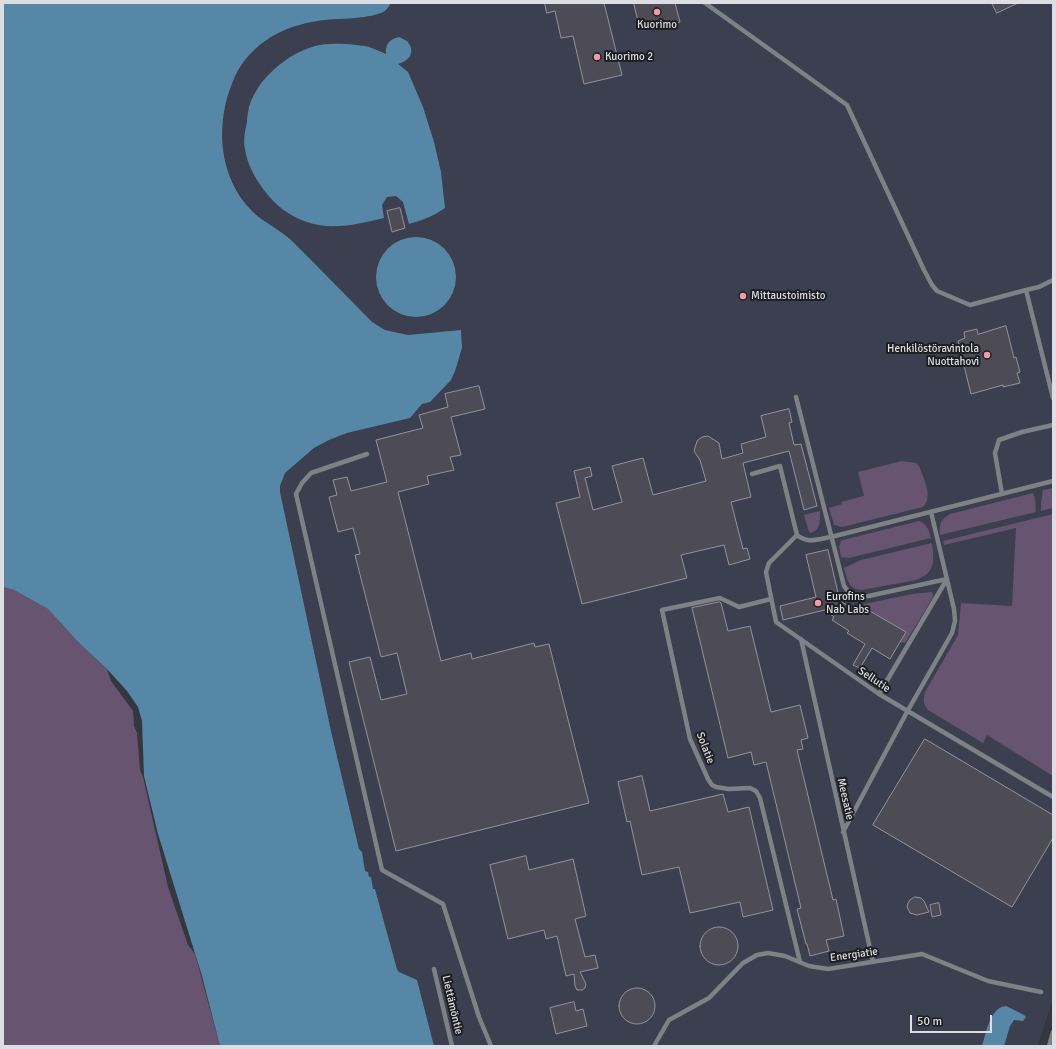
<!DOCTYPE html>
<meta charset="utf-8">
<style>
body{margin:0}
#map{position:relative;width:1056px;height:1049px;overflow:hidden;background:#343640;font-family:Signika,sans-serif}
canvas{display:block}
.frame{position:absolute;inset:0;border:4px solid #dddee4;pointer-events:none}
.scale{position:absolute;left:910px;top:1015px;width:82px;height:18px;box-sizing:border-box;border:2px solid #dddee4;border-top:0;padding-left:5px;font-size:12px;line-height:14px;white-space:nowrap;color:#dddee4;-webkit-text-stroke:3px #1d1e22;paint-order:stroke}
</style>
<div id="map">
<canvas width="1056" height="1049"></canvas>
<div class="frame"></div>
<div class="scale">50 m</div>
</div>
<script>
const g = document.querySelector('canvas').getContext('2d');
g.lineJoin = 'round';
function paint(path, color) { g.fillStyle = color; g.fill(path, 'evenodd'); }
function strokePath(path, color, width, dash) { g.strokeStyle = color; g.lineWidth = width; g.lineCap = dash ? 'butt' : 'round'; g.setLineDash(dash || []); g.stroke(path); }
function drawText(font, color, halo, rows, align = 'center') {
  g.font = font + ' Signika,sans-serif'; g.lineWidth = 4; g.setLineDash([]); g.textBaseline = 'middle'; g.strokeStyle = halo; g.fillStyle = color; for (const [text, x, y, turn = 0] of rows) {
    g.save(); g.translate(x, y); g.rotate((+turn || 0) * Math.PI / 180); g.textAlign = isNaN(turn) ? turn : align; if (halo) g.strokeText(text, 0, 0); g.fillText(text, 0, 0); g.restore();
  }
}
const built = new Path2D(`
 M 391,3 L 1053,3 L 1053,998 L 1038,1046 L 434,1046 L 417,980 L 399,972 L 397,969 L 375,889 L 373,890 L 369,877 L 365,871 L 362,852 L 359,849 L 331,731 L 280,492 L 280,486 L 285,473 L 290,468 L 314,449 L 329,440 L 347,433 L 410,418 L 422,404 L 462,338 L 461,331 L 408,335 L 385,330 L 372,322 L 246,204 L 235,186 L 229,174 L 225,161 L 222,144 L 222,125 L 224,106 L 230,88 L 235,74 L 244,60 L 255,49 L 275,35 L 295,26 L 321,20 L 362,17 L 380,13 L 388,9 Z`);
const green = new Path2D(`
 M 902,461 L 916,463 L 919,466 C 923,477 934,497 923,507 L 842,527 L 834,525 L 829,508 L 842,504 L 841,502 L 864,496 L 858,472 Z
 M 1053,488 L 1053,508 L 1041,511 L 1041,502 L 1043,490 Z
 M 1033,493 L 1035,498 L 1036,512 L 940,535 C 939,524 940,520 950,514 Z
 M 820,511 C 820,520 821,530 811,533 L 809,532 L 804,515 Z
 M 1053,514 L 1053,776 L 987,735 L 983,743 L 928,710 C 923,704 923,700 925,692 L 958,635 L 961,603 L 1012,606 L 1016,528 L 944,545 L 943,541 Z
 M 919,521 C 927,524 929,530 931,538 L 849,558 L 841,557 L 839,547 L 841,541 L 843,540 Z
 M 932,543 C 934,560 936,573 916,580 L 862,590 C 849,590 847,579 844,568 L 861,560 Z
 M 3,587 L 14,590 L 48,609 L 79,643 L 107,669 L 111,681 L 133,711 L 134,726 L 137,733 L 140,770 L 143,777 L 168,887 L 188,945 L 195,954 L 220,1046 L 3,1046 Z
 M 932,592 L 933,597 L 905,643 L 900,642 L 906,632 L 863,607 L 864,604 L 912,594 Z`);
const water = new Path2D(`
 M 3,3 L 391,3 C 388,8 386,11 381,13 C 359,21 334,17 312,22 C 278,28 246,48 233,81 C 215,124 218,176 252,211 C 263,222 279,229 291,240 C 318,267 345,294 372,322 L 385,330 L 408,335 L 461,330 L 462,348 L 455,371 L 451,380 L 430,402 L 422,404 L 410,418 L 347,433 L 329,440 L 314,448 L 285,473 L 280,486 L 280,492 L 331,731 L 359,849 L 362,852 L 365,871 L 368,872 L 369,877 L 371,877 L 373,889 L 375,889 L 397,969 L 399,972 L 417,980 L 434,1046 L 220,1046 L 202,976 L 158,834 L 144,776 L 142,721 L 138,707 L 127,691 L 107,669 L 79,643 L 48,609 L 14,590 L 3,587 Z
 M 399,37 L 407,41 C 416,51 410,61 398,64 L 408,72 L 423,107 L 434,142 L 441,172 L 445,208 C 434,216 423,220 409,224 L 403,202 L 396,196 L 387,197 L 382,205 L 384,218 C 359,224 332,231 307,222 C 290,217 274,204 264,190 C 255,178 247,164 245,149 C 243,140 245,131 247,122 C 247,117 248,112 249,107 C 258,78 287,54 315,46 C 329,42 356,44 369,47 C 375,49 381,52 386,54 C 385,45 389,39 399,37 Z
 M376 277a40 40 0 1 1 80 0a40 40 0 1 1-80 0Z
 M 1006,1006 L 1024,1015 L 1026,1017 L 1023,1021 L 1014,1020 L 1010,1026 L 1004,1046 L 982,1046 C 986,1034 990,1007 1006,1006 Z`);
const building = new Path2D(`
 M 545,3 L 604,3 L 622,75 L 584,84 L 573,36 L 561,38 L 555,11 L 547,13 Z
 M 634,3 L 675,3 L 680,22 L 661,27 L 660,23 L 640,28 Z
 M 992,3 L 1018,3 L 997,13 Z
 M 400,208 L 405,228 L 392,232 L 387,211 Z
 M 1006,326 L 1014,358 L 1016,357 L 1020,372 L 1017,373 L 1020,383 L 1003,387 L 1003,385 L 971,394 L 958,341 L 965,338 L 964,332 L 977,329 L 978,334 Z
 M 479,386 L 485,409 L 451,417 L 461,455 L 450,457 L 454,470 L 427,476 L 429,484 L 398,492 L 441,661 L 471,653 L 472,659 L 534,643 L 535,647 L 549,644 L 589,803 L 396,851 L 349,662 L 370,657 L 381,700 L 407,694 L 397,653 L 381,657 L 355,555 L 360,554 L 353,528 L 338,532 L 329,497 L 337,495 L 333,480 L 347,477 L 351,491 L 387,482 L 376,440 L 423,428 L 419,415 L 448,407 L 445,394 Z
 M 789,409 L 792,422 L 789,423 L 794,445 L 801,444 L 817,506 L 804,510 L 789,451 L 743,463 L 751,497 L 731,502 L 743,549 L 747,548 L 750,559 L 729,565 L 724,545 L 681,555 L 687,578 L 582,604 L 556,503 L 580,497 L 574,471 L 590,467 L 592,476 L 585,478 L 593,510 L 622,502 L 612,466 L 643,458 L 653,495 L 706,481 L 700,460 L 694,451 L 697,441 L 702,437 L 708,436 L 719,443 L 722,459 L 743,453 L 741,444 L 766,437 L 761,416 Z
 M 828,550 L 840,601 L 859,612 L 863,607 L 906,632 L 890,659 L 872,648 L 860,668 L 853,665 L 865,644 L 847,633 L 849,631 L 832,620 L 834,617 L 830,614 L 829,609 L 783,620 L 780,606 L 816,597 L 806,555 Z
 M 720,602 L 721,603 L 728,631 L 750,626 L 771,712 L 800,705 L 808,738 L 801,740 L 803,749 L 797,750 L 833,900 L 836,899 L 844,936 L 826,940 L 829,951 L 810,956 L 807,944 L 806,944 L 797,909 L 801,908 L 766,762 L 754,765 L 751,752 L 728,758 L 692,608 Z
 M 925,739 L 1053,815 L 1053,838 L 1012,907 L 873,825 Z
 M 642,776 L 650,811 L 723,794 L 728,812 L 749,807 L 773,910 L 743,917 L 740,902 L 690,913 L 679,867 L 642,875 L 630,821 L 627,822 L 618,782 Z
 M 526,856 L 529,870 L 573,859 L 586,916 L 575,919 L 585,957 L 595,955 L 598,968 L 580,972 L 586,984 L 585,988 L 582,990 L 577,990 L 575,986 L 574,974 L 566,976 L 557,936 L 546,939 L 544,930 L 508,939 L 490,865 Z
 M 915,897 L 921,898 L 924,901 L 929,912 L 917,915 L 910,913 L 907,907 L 908,903 L 910,900 Z
 M 939,903 L 941,915 L 932,917 L 930,905 Z
 M700 946a19 19 0 1 1 38 0a19 19 0 1 1-38 0Z
 M619 1006a18 18 0 1 1 36 0a18 18 0 1 1-36 0Z
 M 574,1002 L 576,1011 L 583,1009 L 587,1026 L 556,1034 L 550,1008 Z`);
const service = new Path2D(`
 M 705,3 L 847,105 L 924,270 L 932,285 L 937,291 L 970,305 L 1026,290
 M 1053,280 L 1039,287 L 1026,290 L 1053,398
 M 796,397 L 844,586 C 849,594 854,596 864,597 L 947,579
 M 367,454 L 311,473 L 302,483 L 296,494 L 382,870 L 443,904 L 479,1017 L 491,1046
 M 752,474 L 780,466 L 797,535 C 808,544 818,539 831,537 L 1053,481
 M 1002,494 L 995,453 L 999,440 L 1022,432 L 1053,425
 M 797,535 L 769,563 L 766,572 L 776,622 L 879,694 L 1053,797
 M 771,599 L 739,607 L 720,598 L 662,610 L 690,739 L 708,779 L 712,785 L 716,787 L 729,789 L 750,788 L 756,791 L 760,798 L 800,962
 M 801,639 L 873,962
 M 879,694 L 947,579
 M 843,832 L 907,712 L 952,633 L 955,621 L 954,609 L 931,512
 M 434,969 L 452,1046
 M 654,1046 L 669,1020 L 709,998 L 743,963 L 757,955 L 768,953 L 785,956 L 809,966 L 828,969 L 922,954 L 988,981 L 1041,992
 M 1049,1046 L 1053,1032`);
const markers = [
 [657,12,4,"#f39aa8"],
 [597,57,4,"#f39aa8"],
 [743,296,4,"#f39aa8"],
 [987,355,4,"#f39aa8"],
 [818,603,4,"#f39aa8"]
];
const poiNames = [
 ["Kuorimo",657,25,"center"],
 ["Kuorimo 2",605,57],
 ["Mittaustoimisto",751,296],
 ["Henkilöstöravintola",979,349,"right"],
 ["Nuottahovi",979,362,"right"],
 ["Eurofins",826,597],
 ["Nab Labs",826,610]
];
const streetNames = [
 ["Sellutie",874,680,34],
 ["Solatie",705,748,69],
 ["Meesatie",845,799,77],
 ["Energiatie",854,955,-8],
 ["Liettämöntie",452,1005,77]
];
paint(built, '#3c3f4f');
paint(green, '#665470');
paint(water, '#5687a7');
paint(building, '#4d4b56');
strokePath(building, '#94929d', 1);
strokePath(service, '#7e8186', 4.5);
for (const [x, y, r, color] of markers) { const dot = new Path2D(); dot.arc(x, y, r, 0, 2 * Math.PI); g.fillStyle = color; g.fill(dot); strokePath(dot, '#1d1e22', 1.5); }
drawText('11px', '#dddee4', '#1d1e22', poiNames, 'left');
drawText('11px', '#dddee4', '#1d1e22', streetNames);
</script>
